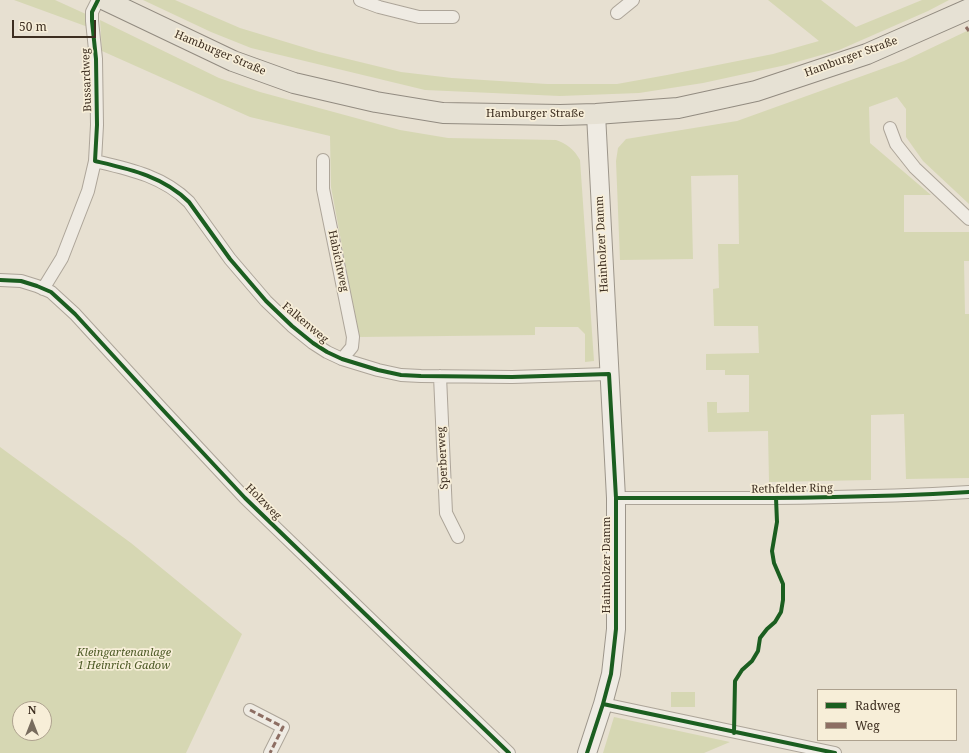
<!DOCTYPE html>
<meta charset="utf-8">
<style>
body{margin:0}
#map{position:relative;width:969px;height:753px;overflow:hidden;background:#e7e0d1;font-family:"Noto Serif",serif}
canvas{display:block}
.legend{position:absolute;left:817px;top:689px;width:140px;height:52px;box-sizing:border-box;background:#f7eed8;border:1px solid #ada18e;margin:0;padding:5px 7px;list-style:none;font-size:12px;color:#3d2e20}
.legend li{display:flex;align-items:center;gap:8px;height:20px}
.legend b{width:20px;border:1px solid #ada18e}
.north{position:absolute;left:12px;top:701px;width:40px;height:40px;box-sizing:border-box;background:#f7eed8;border:1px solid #ada18e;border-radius:50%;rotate:0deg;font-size:11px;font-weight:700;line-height:16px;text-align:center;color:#3d2e20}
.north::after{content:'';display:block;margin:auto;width:14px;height:18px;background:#786c5e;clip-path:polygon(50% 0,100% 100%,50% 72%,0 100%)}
.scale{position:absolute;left:12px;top:20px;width:84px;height:18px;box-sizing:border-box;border:2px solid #3d2e20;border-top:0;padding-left:5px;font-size:12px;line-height:14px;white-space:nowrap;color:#3d2e20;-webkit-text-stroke:3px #f7eed8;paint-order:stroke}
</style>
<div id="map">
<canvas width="969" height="753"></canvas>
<ul class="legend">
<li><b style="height:5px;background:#1b5e20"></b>Radweg</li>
<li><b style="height:5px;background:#8d6e63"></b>Weg</li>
</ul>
<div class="north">N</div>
<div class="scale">50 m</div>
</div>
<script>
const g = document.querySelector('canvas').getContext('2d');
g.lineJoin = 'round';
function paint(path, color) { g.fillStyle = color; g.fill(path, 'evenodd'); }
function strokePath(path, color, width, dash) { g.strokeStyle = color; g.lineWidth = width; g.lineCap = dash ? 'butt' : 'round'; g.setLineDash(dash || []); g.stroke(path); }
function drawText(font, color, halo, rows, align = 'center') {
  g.font = font + ' "Noto Serif",serif'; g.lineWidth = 3.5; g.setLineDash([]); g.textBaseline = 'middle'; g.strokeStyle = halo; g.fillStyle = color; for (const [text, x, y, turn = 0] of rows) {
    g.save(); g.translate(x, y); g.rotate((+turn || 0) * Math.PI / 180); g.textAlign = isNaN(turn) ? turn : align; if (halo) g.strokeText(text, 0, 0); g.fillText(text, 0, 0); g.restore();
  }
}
const green = new Path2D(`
 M 14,0 L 55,0 L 88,15 L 88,27 Z
 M 143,0 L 175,0 L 240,28 L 319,52 L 401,72 L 452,78 L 547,84 L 617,84 L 667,75 L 773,54 L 819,41 L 768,0 L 821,0 L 856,27 L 922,0 L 949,0 L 928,11 L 839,50 L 786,65 L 703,83 L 639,93 L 560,96 L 425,90 L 251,48 L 211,32 Z
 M 100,20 L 219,78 L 260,92 L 400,130 L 448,138 L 556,140 C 567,144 574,149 580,160 L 594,361 L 585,362 L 585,334 L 578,327 L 535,327 L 535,335 L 359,337 L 331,187 L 330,136 L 250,117 L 102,51 Z
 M 969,30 L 969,204 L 923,161 L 906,137 L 906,109 L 897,97 L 869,107 L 870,143 L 931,195 L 904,195 L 904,232 L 969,232 L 969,261 L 964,261 L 965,314 L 969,314 L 969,478 L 906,479 L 904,414 L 871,415 L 871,480 L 769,482 L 768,431 L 708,432 L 707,402 L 717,402 L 717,413 L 749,412 L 749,375 L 725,375 L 725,370 L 706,370 L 706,354 L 759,353 L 758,326 L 714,326 L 713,289 L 719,288 L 718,244 L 739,244 L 738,175 L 691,176 L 693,259 L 620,260 L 616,161 L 618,148 L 626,139 L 737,121 L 904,61 Z
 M 0,447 L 131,543 L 242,634 L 186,753 L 0,753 ZM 20,709 L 44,709 L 44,733 L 20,733 Z
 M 671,692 L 695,692 L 695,707 L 671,707 Z
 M 614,717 L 730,742 L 704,753 L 603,753 Z`);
const street = new Path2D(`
 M 360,0 L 379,7 L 419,17 L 453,17
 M 617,13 L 633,0
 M 890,128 L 896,144 L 915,168 L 969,219
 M 323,160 L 323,189 L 353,337 L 352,347 L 342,359
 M 95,161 C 129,169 163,176 189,202 L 230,259 L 266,301 L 292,326 L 313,343 L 327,352 L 342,359 L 378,370 L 401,375 L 421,376 L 512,377 L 609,374
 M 0,280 L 21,281 L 37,286 L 51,292 L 75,314 L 162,409 L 245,498 L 509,753
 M 43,289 L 62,258 L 88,191 L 95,161 L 97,125 L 96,59 L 92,21 L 92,12 L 98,0
 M 440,376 L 446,513 L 458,537
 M 616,498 C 734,498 851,499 969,492
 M 603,704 L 835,753
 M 250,710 L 283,727 L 270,753`);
const secondary = new Path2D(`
 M 587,753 L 603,704 L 611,674 L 616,629 L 616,498 L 596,114`);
const primary = new Path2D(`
 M 105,0 L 233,61 L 294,83 L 376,102 L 443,113 L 560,115 L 596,114 L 678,108 L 756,91 L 867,54 L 969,9`);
const quiet = new Path2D(`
 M 966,27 L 969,31
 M 250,710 L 283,727 L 270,753`);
const cycleway = new Path2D(`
 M 98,0 L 92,12 L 92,21 L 96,59 L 97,125 L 95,161 C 129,169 163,176 189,202 L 230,259 L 266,301 L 292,326 L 313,343 L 327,352 L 342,359 L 378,370 L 401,375 L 421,376 L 512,377 L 609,374 L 616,498 L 616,629 L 611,674 L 603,704 L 587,753
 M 0,280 L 21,281 L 37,286 L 51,292 L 75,314 L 162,409 L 245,498 L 509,753
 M 616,498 C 734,498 851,499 969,492
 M 603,704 L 835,753
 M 734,733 L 735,681 L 742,670 L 752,661 L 758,651 L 760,638 L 767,629 L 775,622 L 781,612 L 783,600 L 783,584 L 774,563 L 772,551 L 777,522 L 776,498`);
const streetNames = [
 ["Hamburger Straße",220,53,23],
 ["Hamburger Straße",851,57,-20],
 ["Bussardweg",87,80,-92],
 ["Hamburger Straße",535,114],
 ["Hainholzer Damm",602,244,-93],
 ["Habichtweg",338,261,78],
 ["Falkenweg",305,323,40],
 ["Sperberweg",443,458,-93],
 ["Rethfelder Ring",792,489,-1],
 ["Holzweg",263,502,45],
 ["Hainholzer Damm",607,565,-90]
];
const parkNames = [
 ["Kleingartenanlage",124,653],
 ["1 Heinrich Gadow",124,666]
];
paint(green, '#d6d7b3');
strokePath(street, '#ada599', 14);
strokePath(secondary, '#9c958a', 20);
strokePath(primary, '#928b80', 22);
strokePath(street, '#efebe3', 12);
strokePath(secondary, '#efebe3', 18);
strokePath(primary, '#e6e1d4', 20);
strokePath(quiet, '#8d6e63', 3, [6, 3]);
strokePath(cycleway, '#1b5e20', 4);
drawText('11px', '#3d2e20', '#f7eed8', streetNames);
drawText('italic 11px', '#4d5a26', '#f7eed8', parkNames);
</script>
